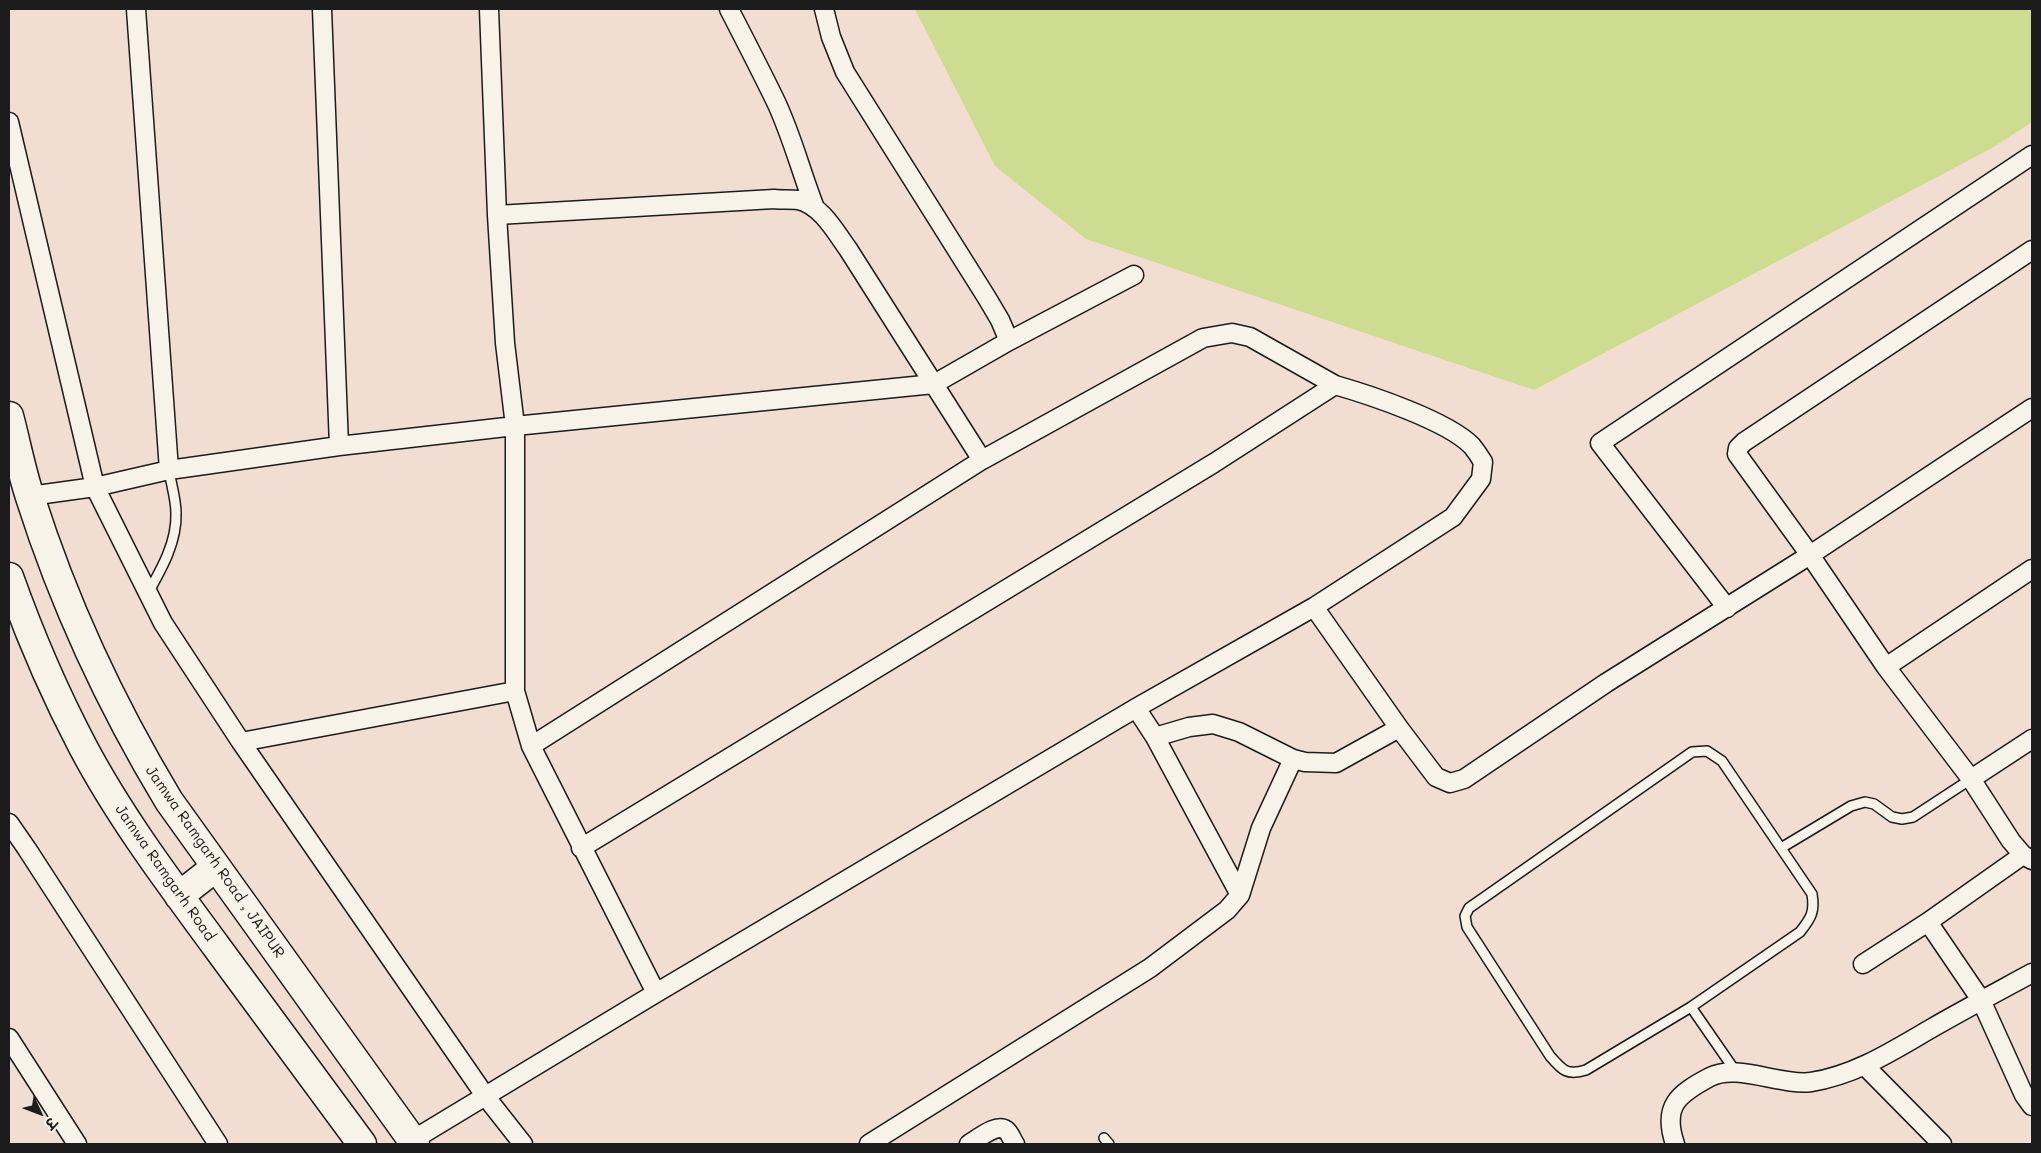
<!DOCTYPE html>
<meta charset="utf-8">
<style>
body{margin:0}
#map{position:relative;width:2041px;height:1153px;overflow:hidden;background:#f2ddd2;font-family:Mali,"Playpen Sans Deva",sans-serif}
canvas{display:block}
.frame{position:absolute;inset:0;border:10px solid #1c1c1c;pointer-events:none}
.north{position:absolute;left:15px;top:1088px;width:50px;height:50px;-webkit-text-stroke:4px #f7f3e8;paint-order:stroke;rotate:133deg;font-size:14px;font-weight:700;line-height:20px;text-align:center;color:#1c1c1c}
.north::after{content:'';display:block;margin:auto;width:18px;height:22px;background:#1c1c1c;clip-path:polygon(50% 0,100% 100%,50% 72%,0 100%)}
</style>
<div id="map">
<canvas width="2041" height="1153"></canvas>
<div class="frame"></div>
<div class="north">उ</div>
</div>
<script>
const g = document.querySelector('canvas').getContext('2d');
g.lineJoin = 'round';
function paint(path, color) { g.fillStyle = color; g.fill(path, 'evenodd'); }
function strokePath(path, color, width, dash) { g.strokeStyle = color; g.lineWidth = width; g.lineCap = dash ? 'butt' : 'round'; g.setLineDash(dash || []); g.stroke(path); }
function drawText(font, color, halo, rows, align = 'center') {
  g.font = font + ' Mali,sans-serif'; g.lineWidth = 5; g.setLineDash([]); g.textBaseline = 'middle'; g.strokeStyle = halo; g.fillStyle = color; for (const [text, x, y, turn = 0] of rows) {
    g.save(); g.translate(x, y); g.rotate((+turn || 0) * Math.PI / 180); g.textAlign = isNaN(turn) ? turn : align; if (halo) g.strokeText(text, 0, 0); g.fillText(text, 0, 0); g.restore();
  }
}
const green = new Path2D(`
 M 915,9 L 2032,9 L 2032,122 L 1992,148 L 1534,390 L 1086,239 L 995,166 Z`);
const lane = new Path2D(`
 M 148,593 C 162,568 177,542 176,513 C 176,499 171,484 169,470
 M 1707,751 L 1722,761 L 1812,894 C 1815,912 1811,918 1800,932 L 1691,1007 L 1586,1070 C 1567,1076 1562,1070 1550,1056 L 1467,927 L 1465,916 L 1469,908 L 1692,752 Z
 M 1781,848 L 1851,806 L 1865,802 L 1874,804 L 1892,817 L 1902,819 L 1913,817 L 1971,779
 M 1691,1007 L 1736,1072
 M 1104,1138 L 1109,1144`);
const street = new Path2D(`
 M 136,9 L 169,470
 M 322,9 L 339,446
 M 489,9 L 497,215 L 505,343 L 515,426 L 515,691 L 531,746 L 656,993
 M 729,9 C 745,40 761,71 776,102 C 792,136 801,172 815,208
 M 9,122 L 95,487 L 163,623 L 241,742 L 486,1097 L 523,1144
 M 497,215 L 774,199 C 781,200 790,199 798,200 C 821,205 835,231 848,249 L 982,460
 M 2032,250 L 1744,442 L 1738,448 L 1737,454 L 1810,555 L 1886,667 L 1971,779 L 2011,841 L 2023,855 L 2032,860
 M 1009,341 L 1134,275
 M 30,496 L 95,487 L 169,470 L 339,446 L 515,426 L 934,384 L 1009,341 L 1000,320 L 987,298 L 845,72 L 831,37 L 824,9
 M 1314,607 L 1399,728
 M 1727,608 L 1600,443 L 2032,155
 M 1886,667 L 2032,569
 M 1136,708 L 1155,737 L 1240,895
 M 1155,737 L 1189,727 L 1213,724 L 1239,732 L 1293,759 L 1305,762 L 1336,763 L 1399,728 L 1436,777 L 1450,783 L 1464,779 L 1606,683 L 1810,555 L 2032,408
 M 241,742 L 515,691
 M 531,746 L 982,460 L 1203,338 L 1232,333 L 1250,337 L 1335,385
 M 1971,779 L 2032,739
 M 9,823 L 27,849 L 218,1144
 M 1928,922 L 1981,1000 L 2024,1095 L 2032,1106
 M 1863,964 L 1928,922 L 2023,855
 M 9,1038 L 77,1144
 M 1865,1066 L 1942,1144
 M 406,1144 L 656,993 L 1136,708 L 1314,607 L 1453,517 L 1481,479 L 1483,462 C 1480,457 1476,451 1472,446 C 1448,421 1370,395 1335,385 L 1214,463 L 581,848
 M 869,1144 L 1150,968 L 1227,910 L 1240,895 L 1261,828 L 1293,759
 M 969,1144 C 978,1139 996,1123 1006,1130 C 1010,1133 1012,1140 1015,1144
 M 1675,1144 C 1662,1106 1678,1094 1710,1077 C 1736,1063 1781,1086 1811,1082 C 1856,1075 1894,1050 1932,1028 C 1965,1009 1999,991 2032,973`);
const highway = new Path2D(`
 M 9,416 C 16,442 21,470 30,497 C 64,604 111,705 169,801 L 415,1144
 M 9,577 C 30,636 54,692 83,747 C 120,817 169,882 216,946 C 264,1012 313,1078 362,1144
 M 179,896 L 216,867`);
const streetNames = [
 ["Jamwa Ramgarh Road , JAIPUR",215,862,55],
 ["Jamwa Ramgarh Road",165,873,55]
];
paint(green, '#cddc90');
strokePath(lane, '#1c1c1c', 12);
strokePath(street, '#1c1c1c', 21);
strokePath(highway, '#1c1c1c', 31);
strokePath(lane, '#f7f3e8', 9);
strokePath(street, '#f7f3e8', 18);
strokePath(highway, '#f7f3e8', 28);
drawText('15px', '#1c1c1c', '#f7f3e8', streetNames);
</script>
